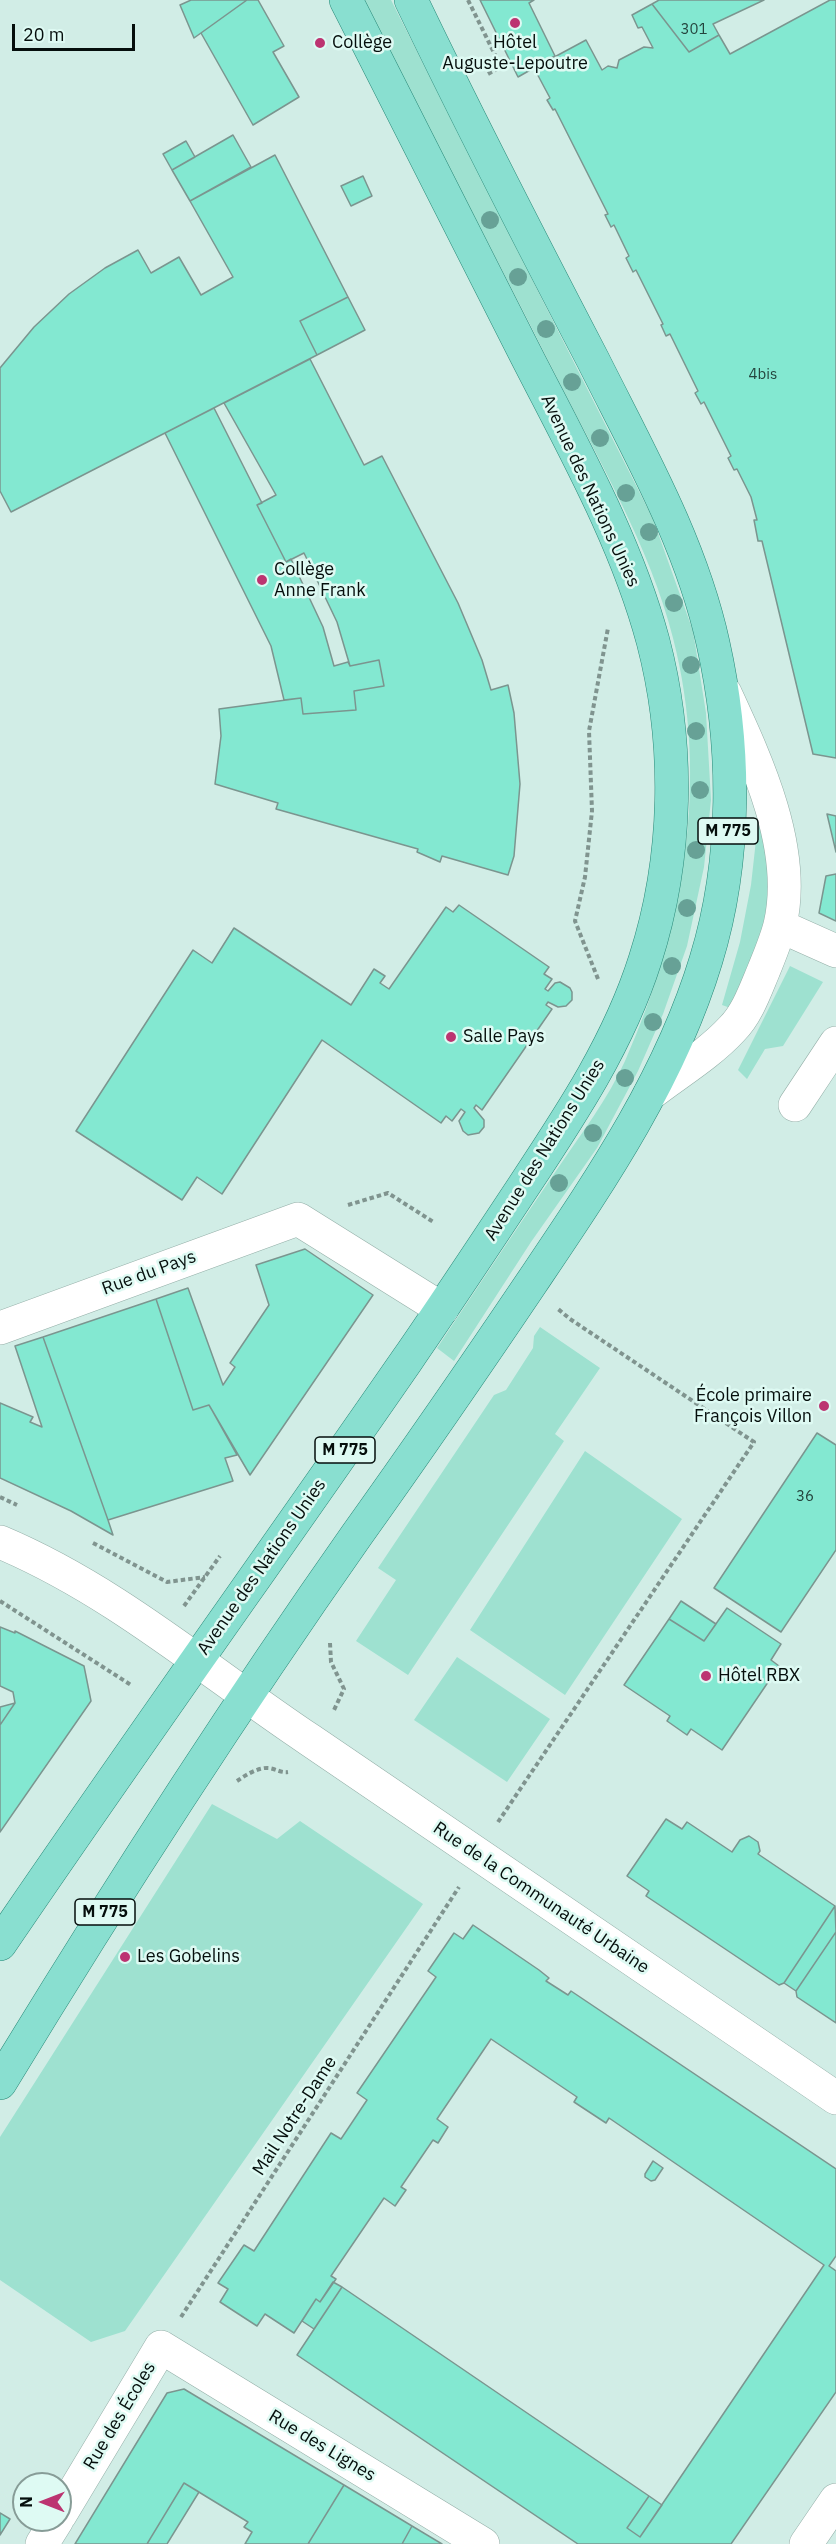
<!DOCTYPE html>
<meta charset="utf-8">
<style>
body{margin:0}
#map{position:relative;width:836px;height:2544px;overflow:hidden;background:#d1ede6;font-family:"IBM Plex Sans",sans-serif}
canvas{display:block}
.north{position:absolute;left:12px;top:2472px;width:60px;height:60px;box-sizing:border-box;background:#defaf3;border:2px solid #879c97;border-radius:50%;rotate:270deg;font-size:16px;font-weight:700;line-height:24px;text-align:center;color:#050e0c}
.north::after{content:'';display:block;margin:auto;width:21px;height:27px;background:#bc3471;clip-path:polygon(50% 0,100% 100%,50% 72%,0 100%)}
.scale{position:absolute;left:12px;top:24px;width:123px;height:27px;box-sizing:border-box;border:3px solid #050e0c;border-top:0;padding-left:8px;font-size:18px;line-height:21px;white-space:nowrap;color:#050e0c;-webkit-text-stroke:4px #defaf3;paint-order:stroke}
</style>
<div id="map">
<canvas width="836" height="2544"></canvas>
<div class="north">N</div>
<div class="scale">20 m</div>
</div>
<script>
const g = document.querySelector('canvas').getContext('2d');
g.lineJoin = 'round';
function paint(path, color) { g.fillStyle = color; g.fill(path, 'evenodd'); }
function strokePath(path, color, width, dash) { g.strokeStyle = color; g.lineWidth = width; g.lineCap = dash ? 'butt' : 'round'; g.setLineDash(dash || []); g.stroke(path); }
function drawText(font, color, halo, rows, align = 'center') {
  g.font = font + ' "IBM Plex Sans",sans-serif'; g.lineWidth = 5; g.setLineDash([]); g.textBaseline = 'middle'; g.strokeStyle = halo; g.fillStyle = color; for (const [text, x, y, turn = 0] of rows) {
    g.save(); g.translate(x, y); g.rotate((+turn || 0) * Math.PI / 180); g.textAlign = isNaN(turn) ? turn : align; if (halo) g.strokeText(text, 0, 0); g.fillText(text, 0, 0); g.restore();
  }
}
const green = new Path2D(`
 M 363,0 L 391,0 L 653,519 L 693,631 L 706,713 L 711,800 L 704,867 L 687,946 L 663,1014 L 638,1071 L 597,1148 L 531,1242 L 454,1361 L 437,1348 C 477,1288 517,1228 558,1168 C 581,1134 608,1099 625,1061 C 684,928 710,781 673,638 C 651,549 596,455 554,372 C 492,248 426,125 363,0 Z
 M 758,822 L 766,823 L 772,898 L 736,1010 L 722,1005 L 740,942 L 751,885 Z
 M 790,966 L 823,982 L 783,1046 L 765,1049 L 747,1079 L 738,1070 Z
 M 540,1327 L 600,1368 L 555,1434 L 564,1441 L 408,1675 L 356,1641 L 396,1580 L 378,1568 L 494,1395 L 506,1390 L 533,1348 L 534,1336 Z
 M 585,1451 L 682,1519 L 565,1695 L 470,1630 Z
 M 457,1657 L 550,1719 L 507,1782 L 414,1720 Z
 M 212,1804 L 277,1839 L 300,1821 L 423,1904 L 125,2331 L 91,2342 L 0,2280 L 0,2137 Z`);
const building = new Path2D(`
 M 191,0 L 247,0 L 194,38 L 180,5 Z
 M 247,0 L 258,0 L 284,46 L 273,52 L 299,97 L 253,125 L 201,33 Z
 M 480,0 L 534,0 L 529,3 L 555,56 L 518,77 Z
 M 659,0 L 764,0 L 713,24 L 719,35 L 689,52 L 652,4 Z
 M 830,0 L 836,0 L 836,758 L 813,754 L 762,541 L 758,541 L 754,520 L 757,520 L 751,497 L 737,469 L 734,470 L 728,458 L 731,456 L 704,402 L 701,404 L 695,393 L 698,391 L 670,334 L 666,336 L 661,325 L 663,324 L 636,270 L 633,272 L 626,258 L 629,256 L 614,225 L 611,227 L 605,215 L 608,214 L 555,109 L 553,110 L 547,100 L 550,98 L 534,68 L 586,40 L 602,70 L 608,66 L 617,68 L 619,60 L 644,47 L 653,48 L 642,27 L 638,28 L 632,15 L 652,4 L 689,52 L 719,35 L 730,54 Z
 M 233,135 L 251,167 L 190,201 L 172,170 Z
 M 186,141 L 195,157 L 172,170 L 163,154 Z
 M 275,155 L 348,297 L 300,321 L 317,355 L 11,512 L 0,491 L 0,368 L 34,327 L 69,294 L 105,268 L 138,250 L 151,273 L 179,257 L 201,295 L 233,277 L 190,201 Z
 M 363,176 L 372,196 L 351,206 L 341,186 Z
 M 348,297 L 365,330 L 317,355 L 300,321 Z
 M 310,359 L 364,465 L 382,456 L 458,603 L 482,660 L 491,690 L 508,685 L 514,713 L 520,784 L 514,856 L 508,875 L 442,856 L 440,862 L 417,852 L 418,849 L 276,809 L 278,803 L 215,784 L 221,736 L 219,709 L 301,698 L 303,714 L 356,710 L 354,691 L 384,686 L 379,660 L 350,666 L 337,622 L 304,553 L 286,562 L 257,505 L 276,495 L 224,403 Z
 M 214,408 L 262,503 L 257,505 L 286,562 L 291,559 L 323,627 L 334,666 L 348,662 L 350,666 L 379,660 L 384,686 L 354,691 L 356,710 L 303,714 L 301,698 L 284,700 L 271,646 L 165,433 Z
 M 827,814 L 836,816 L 836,852 Z
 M 836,874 L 836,921 L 819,913 L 826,876 Z
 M 459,905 L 549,967 L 544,974 L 552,979 L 545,989 L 548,991 L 555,983 L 560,982 L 570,988 L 572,992 L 572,1000 L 566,1006 L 558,1007 L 548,1002 L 546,1005 L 552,1009 L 482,1110 L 476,1105 L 474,1108 L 484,1120 L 484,1127 L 479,1133 L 468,1135 L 463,1131 L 459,1121 L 465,1112 L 461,1109 L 452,1121 L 446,1116 L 441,1123 L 322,1040 L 222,1194 L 197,1177 L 182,1200 L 76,1131 L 193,950 L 212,963 L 234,928 L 351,1005 L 374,969 L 385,976 L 380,983 L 389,989 L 446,907 L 453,912 Z
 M 305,1249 L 373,1295 L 250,1475 L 209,1405 L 193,1410 L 156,1299 L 188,1288 L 223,1385 L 235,1367 L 230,1363 L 269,1305 L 256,1265 Z
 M 156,1299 L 193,1410 L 209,1405 L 237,1455 L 225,1458 L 233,1481 L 108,1520 L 43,1337 Z
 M 43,1337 L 108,1520 L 113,1535 L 71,1511 L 0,1478 L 0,1403 L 33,1417 L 30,1422 L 42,1427 L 15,1346 Z
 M 817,1433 L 836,1445 L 836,1550 L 781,1632 L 714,1588 Z
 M 681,1601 L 716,1624 L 704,1641 L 669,1619 Z
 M 727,1608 L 781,1644 L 771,1660 L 779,1666 L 722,1750 L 691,1729 L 687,1735 L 667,1721 L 670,1716 L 624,1685 L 669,1619 L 704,1641 Z
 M 0,1627 L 15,1633 L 15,1631 L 84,1666 L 91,1701 L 0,1832 L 0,1725 L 15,1703 L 13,1692 L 0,1686 Z
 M 15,1703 L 0,1725 L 0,1707 Z
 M 666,1819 L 682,1829 L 687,1822 L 732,1852 L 740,1840 L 749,1836 L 758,1842 L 760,1851 L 758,1854 L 835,1906 L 784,1983 L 779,1985 L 646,1896 L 649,1891 L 627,1876 Z
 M 835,1906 L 836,1932 L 796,1991 L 784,1983 Z
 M 473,1925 L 539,1970 L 549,1978 L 546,1981 L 568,1995 L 571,1991 L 836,2169 L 836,2256 L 829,2266 L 836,2271 L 836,2392 L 731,2544 L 578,2544 L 297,2355 L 342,2287 L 649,2496 L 627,2528 L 640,2537 L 824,2265 L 609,2118 L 606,2123 L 574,2102 L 577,2097 L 491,2039 L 437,2119 L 448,2127 L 438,2143 L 433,2140 L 401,2187 L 406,2190 L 395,2206 L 384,2198 L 331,2276 L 336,2279 L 320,2302 L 316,2299 L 294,2333 L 265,2314 L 257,2326 L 220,2302 L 228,2289 L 218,2283 L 244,2245 L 254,2251 L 331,2133 L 341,2139 L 367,2100 L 357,2093 L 436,1977 L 428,1971 L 454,1933 L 463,1939 Z
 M 836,1932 L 836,2023 L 797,1997 L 796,1991 Z
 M 653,2161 L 663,2168 L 655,2180 L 651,2181 L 645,2177 L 645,2174 Z
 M 333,2282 L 342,2287 L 314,2329 L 302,2321 L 316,2299 L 320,2302 Z
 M 184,2389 L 344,2485 L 308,2544 L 245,2544 L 252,2532 L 244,2527 L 248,2522 L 184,2483 L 147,2544 L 75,2544 L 167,2393 Z
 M 184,2483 L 199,2492 L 167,2544 L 147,2544 Z
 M 344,2485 L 412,2526 L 402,2544 L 308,2544 Z
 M 649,2496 L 662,2505 L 640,2537 L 627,2528 Z
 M 0,2513 L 10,2519 L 0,2535 Z
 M 412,2526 L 442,2544 L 402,2544 Z`);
const path = new Path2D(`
 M 468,0 L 501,67
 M 488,74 L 510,62
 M 598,979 L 575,921 L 585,877 L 592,811 L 589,731 L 608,628
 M 348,1205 L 388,1193 L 435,1223
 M 0,1497 L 17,1505
 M 93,1543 L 167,1582 L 205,1577
 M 0,1601 L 131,1685
 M 184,1606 L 220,1556
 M 330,1643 L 331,1662 L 344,1689 L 334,1710
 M 237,1781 C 246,1775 258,1767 269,1768 C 276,1769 281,1773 288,1772
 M 498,1822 L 754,1442 L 570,1319 L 558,1309
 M 181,2317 L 459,1887`);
const minor = new Path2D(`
 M 780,926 L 836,951
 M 650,1094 C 677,1073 709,1054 732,1029 C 747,1014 755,991 763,972 C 769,957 776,941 780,925 C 798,849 756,760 725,693
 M 795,1105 L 836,1043
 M 0,1328 L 298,1219 L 442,1309
 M 0,1542 C 114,1590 208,1672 310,1740 C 485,1859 660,1979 836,2098
 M 60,2515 L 161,2347 L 483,2544
 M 42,2544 L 57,2520
 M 806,2544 L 836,2500`);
const major = new Path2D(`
 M 0,1944 C 134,1747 272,1555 407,1360 C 447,1302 486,1243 525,1184 C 572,1113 619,1042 645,960 C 678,858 680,744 653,641 C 626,541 574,449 527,357 C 466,238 406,119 346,0
 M 0,2083 C 113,1897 231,1714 356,1536 C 416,1452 474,1368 532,1282 C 600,1181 670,1079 706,960 C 737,859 736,746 713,643 C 691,543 639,452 593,360 C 531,241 469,121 411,0`);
const trees = [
 [490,220],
 [518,277],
 [546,329],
 [572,382],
 [600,438],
 [626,493],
 [649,532],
 [674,603],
 [691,665],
 [696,731],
 [700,790],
 [696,850],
 [687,908],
 [672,966],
 [653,1022],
 [625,1078],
 [593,1133],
 [559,1183]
];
const markers = [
 [515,23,6,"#bc3471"],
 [320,43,6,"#bc3471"],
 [262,580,6,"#bc3471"],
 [451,1037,6,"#bc3471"],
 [824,1406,6,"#bc3471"],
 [706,1676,6,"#bc3471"],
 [125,1957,6,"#bc3471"]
];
const numberNames = [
 ["301",694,30],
 ["4bis",763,375],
 ["36",805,1497]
];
const shields = [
 [728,831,60],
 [345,1450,60],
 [105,1912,60]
];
const shieldNames = [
 ["M 775",728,831],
 ["M 775",345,1450],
 ["M 775",105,1912]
];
const poiNames = [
 ["Collège",332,43],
 ["Hôtel",515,43,"center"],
 ["Auguste-Lepoutre",515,64,"center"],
 ["Collège",274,570],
 ["Anne Frank",274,591],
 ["Salle Pays",463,1037],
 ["École primaire",812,1396,"right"],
 ["François Villon",812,1417,"right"],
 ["Hôtel RBX",718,1676],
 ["Les Gobelins",137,1957]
];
const streetNames = [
 ["Avenue des Nations Unies",590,491,65],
 ["Avenue des Nations Unies",545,1150,-58],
 ["Rue du Pays",149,1273,-20],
 ["Avenue des Nations Unies",262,1567,-55],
 ["Rue de la Communauté Urbaine",541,1898,34],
 ["Mail Notre-Dame",295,2116,-57],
 ["Rue des Écoles",120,2416,-59],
 ["Rue des Lignes",322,2446,31]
];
paint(green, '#9ee1d0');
paint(building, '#83e8d1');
strokePath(building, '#7b958f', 1.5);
strokePath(minor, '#93aea7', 34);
strokePath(major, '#288877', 34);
strokePath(path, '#80948f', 4, [4.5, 3]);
strokePath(minor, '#fff', 33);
strokePath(major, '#89dfd0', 33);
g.fillStyle = '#67a196';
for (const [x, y] of trees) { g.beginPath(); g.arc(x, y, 9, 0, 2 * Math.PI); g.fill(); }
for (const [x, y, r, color] of markers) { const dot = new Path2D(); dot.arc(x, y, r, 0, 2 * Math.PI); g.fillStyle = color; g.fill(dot); strokePath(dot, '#defaf3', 2); }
drawText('15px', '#24443d', null, numberNames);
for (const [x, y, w] of shields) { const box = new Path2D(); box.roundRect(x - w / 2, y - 13, w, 26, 4.5); g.fillStyle = '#defaf3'; g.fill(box); strokePath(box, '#050e0c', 1.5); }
drawText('bold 16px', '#050e0c', null, shieldNames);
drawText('18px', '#050e0c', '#defaf3', poiNames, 'left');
drawText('18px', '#050e0c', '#defaf3', streetNames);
</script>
